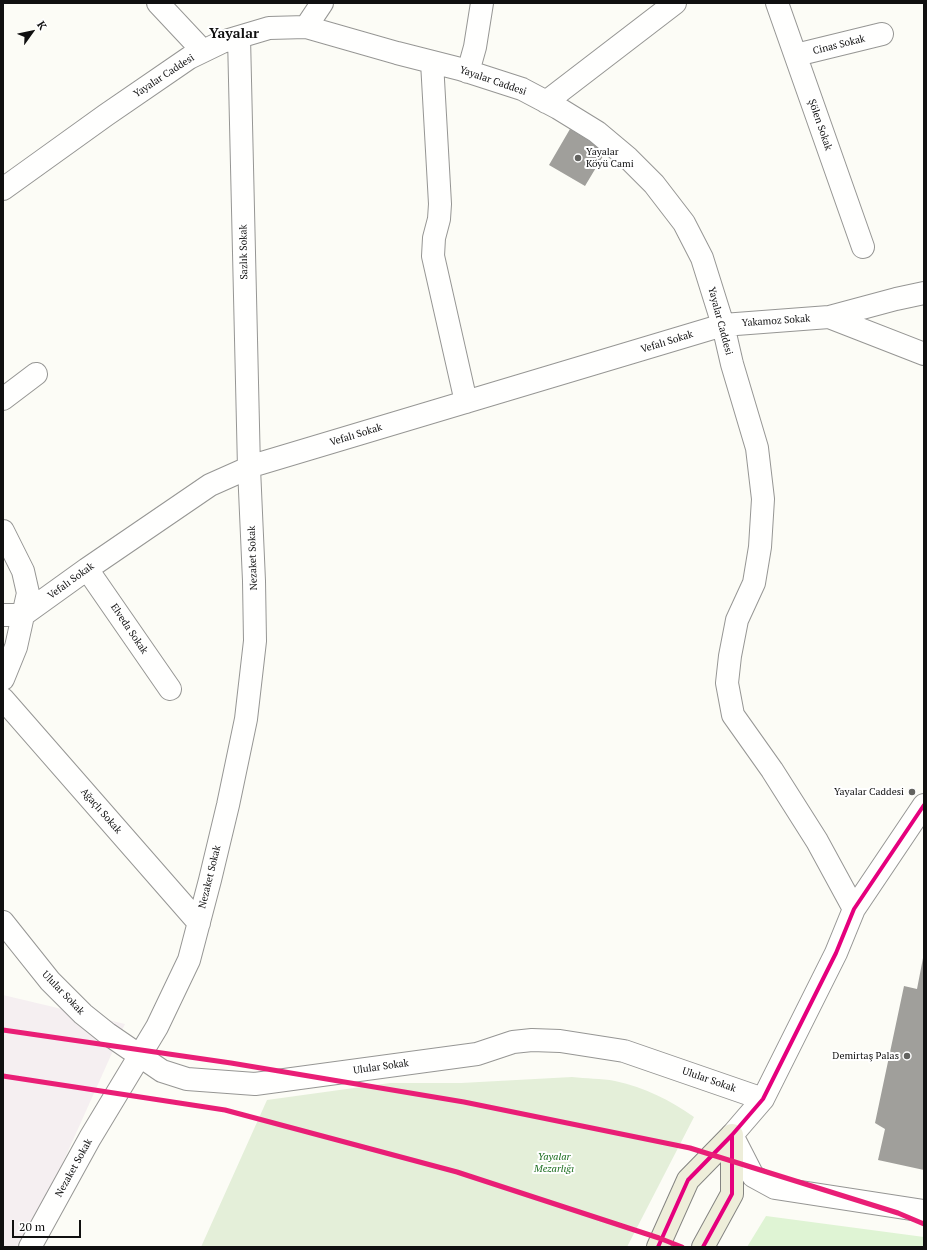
<!DOCTYPE html>
<meta charset="utf-8">
<style>
body{margin:0}
#map{position:relative;width:927px;height:1250px;overflow:hidden;background:#fcfcf6;font-family:"PT Serif",serif}
canvas{display:block}
.frame{position:absolute;inset:0;border:4px solid #101010;pointer-events:none}
.north{position:absolute;left:12px;top:12px;width:40px;height:40px;-webkit-text-stroke:3px #fff;paint-order:stroke;rotate:57deg;font-size:11px;font-weight:700;line-height:16px;text-align:center;color:#101010}
.north::after{content:'';display:block;margin:auto;width:14px;height:18px;background:#101010;clip-path:polygon(50% 0,100% 100%,50% 72%,0 100%)}
.scale{position:absolute;left:12px;top:1220px;width:69px;height:18px;box-sizing:border-box;border:2px solid #101010;border-top:0;padding-left:5px;font-size:12px;line-height:14px;white-space:nowrap;color:#101010;-webkit-text-stroke:3px #fff;paint-order:stroke}
</style>
<div id="map">
<canvas width="927" height="1250"></canvas>
<div class="frame"></div>
<div class="north">K</div>
<div class="scale">20 m</div>
</div>
<script>
const g = document.querySelector('canvas').getContext('2d');
g.lineJoin = 'round';
function paint(path, color) { g.fillStyle = color; g.fill(path, 'evenodd'); }
function strokePath(path, color, width, dash) { g.strokeStyle = color; g.lineWidth = width; g.lineCap = dash ? 'butt' : 'round'; g.setLineDash(dash || []); g.stroke(path); }
function drawText(font, color, halo, rows, align = 'center') {
  g.font = font + ' "PT Serif",serif'; g.lineWidth = 4; g.setLineDash([]); g.textBaseline = 'middle'; g.strokeStyle = halo; g.fillStyle = color; for (const [text, x, y, turn = 0] of rows) {
    g.save(); g.translate(x, y); g.rotate((+turn || 0) * Math.PI / 180); g.textAlign = isNaN(turn) ? turn : align; if (halo) g.strokeText(text, 0, 0); g.fillText(text, 0, 0); g.restore();
  }
}
const industrial = new Path2D(`
 M 3,995 L 125,1024 L 25,1247 L 3,1247 Z`);
const green = new Path2D(`
 M 766,1216 L 924,1237 L 924,1247 L 747,1247 Z`);
const cemetery = new Path2D(`
 M 572,1077 C 586,1079 601,1078 615,1081 C 646,1088 668,1099 694,1117 L 627,1247 L 201,1247 L 267,1100 L 390,1083 L 461,1083 Z`);
const building = new Path2D(`
 M 570,129 L 606,151 L 585,186 L 549,165 Z
 M 923,958 L 924,958 L 924,1170 L 878,1160 L 885,1129 L 875,1123 L 904,986 L 917,989 Z`);
const minor = new Path2D(`
 M 158,3 L 203,51
 M 777,3 L 863,247
 M 306,27 L 322,3
 M 796,55 L 882,34
 M 432,62 L 440,204 L 439,219 L 434,238 L 433,256 L 466,402
 M 468,72 L 475,47 L 482,3
 M 546,102 L 675,3
 M 3,189 L 106,115 L 189,58 L 222,42 L 269,28 L 306,27 L 397,53 L 460,69 L 522,89 L 558,108 L 597,132 L 628,158 L 654,184 L 684,223 L 702,258 L 723,325 L 732,364 L 757,448 L 763,499 L 760,547 L 754,583 L 737,620 L 730,656 L 727,683 L 733,715 L 772,770 L 817,841 L 854,909
 M 829,317 L 924,354
 M 3,399 L 36,374
 M 3,531 L 23,571 L 28,593 L 16,647 L 3,679
 M 87,569 L 170,689
 M 3,615 L 23,615 L 87,569 L 210,485 L 255,465 L 723,325 L 829,317 L 896,299 L 924,293
 M 3,699 L 199,923
 M 924,805 L 854,909 L 836,953 L 763,1099 L 732,1135 L 753,1176 L 775,1188 L 924,1211
 M 3,922 L 50,981 L 83,1014 L 108,1034 L 162,1071 L 187,1079 L 255,1084 L 477,1054 L 513,1042 L 532,1040 L 560,1041 L 624,1051 L 763,1099
 M 30,1247 L 90,1138 L 157,1027 L 189,960 L 210,880 L 228,805 L 246,719 L 255,641 L 254,581 L 249,468 L 239,37`);
const major = new Path2D(`
 M 658,1247 L 688,1180 L 732,1135
 M 703,1247 L 732,1194 L 732,1135`);
const bus1 = new Path2D(`
 M 658,1247 L 688,1180 L 732,1135 L 763,1099 L 836,953 L 854,909 L 924,805
 M 703,1247 L 732,1194 L 732,1135`);
const metro1 = new Path2D(`
 M 3,1030 L 231,1063 L 464,1102 L 690,1148 L 898,1213 L 924,1224
 M 3,1076 L 225,1110 L 457,1172 L 659,1238 L 682,1247`);
const markers = [
 [578,158,4,"#636360"],
 [912,792,4,"#636360"],
 [907,1056,4,"#636360"]
];
const streetNames = [
 ["Cinas Sokak",839,45,-14],
 ["Yayalar Caddesi",164,76,-33],
 ["Yayalar Caddesi",493,81,19],
 ["Şölen Sokak",820,125,71],
 ["Sazlık Sokak",244,252,-91],
 ["Yayalar Caddesi",720,321,75],
 ["Yakamoz Sokak",776,321,-4],
 ["Vefalı Sokak",667,342,-17],
 ["Vefalı Sokak",356,435,-17],
 ["Nezaket Sokak",253,558,-92],
 ["Vefalı Sokak",71,581,-36],
 ["Elveda Sokak",129,629,56],
 ["Ağaçlı Sokak",101,811,49],
 ["Nezaket Sokak",210,877,-76],
 ["Ulular Sokak",63,993,46],
 ["Ulular Sokak",381,1067,-8],
 ["Ulular Sokak",709,1080,19],
 ["Nezaket Sokak",74,1168,-61]
];
const poiNames = [
 ["Yayalar",586,152,"left"],
 ["Köyü Cami",586,164,"left"],
 ["Yayalar Caddesi",904,792],
 ["Demirtaş Palas",899,1056]
];
const parkNames = [
 ["Yayalar",554,1157],
 ["Mezarlığı",554,1169]
];
const districtNames = [
 ["Yayalar",234,34]
];
paint(industrial, '#f5eff1');
paint(green, '#dff4d4');
paint(cemetery, '#e4efd9');
paint(building, '#a09f9b');
strokePath(minor, '#969694', 24);
strokePath(major, '#848481', 24);
strokePath(minor, '#fffffe', 22);
strokePath(major, '#eeeeda', 22);
strokePath(bus1, '#e5007d', 4);
strokePath(metro1, '#e91e76', 5);
for (const [x, y, r, color] of markers) { const dot = new Path2D(); dot.arc(x, y, r, 0, 2 * Math.PI); g.fillStyle = color; g.fill(dot); strokePath(dot, '#fff', 1.5); }
drawText('10px', '#101010', '#fff', streetNames);
drawText('10px', '#101010', '#fff', poiNames, 'right');
drawText('italic 10px', '#1b6d1e', '#fff', parkNames);
drawText('bold 14px', '#101010', '#fff', districtNames);
</script>
